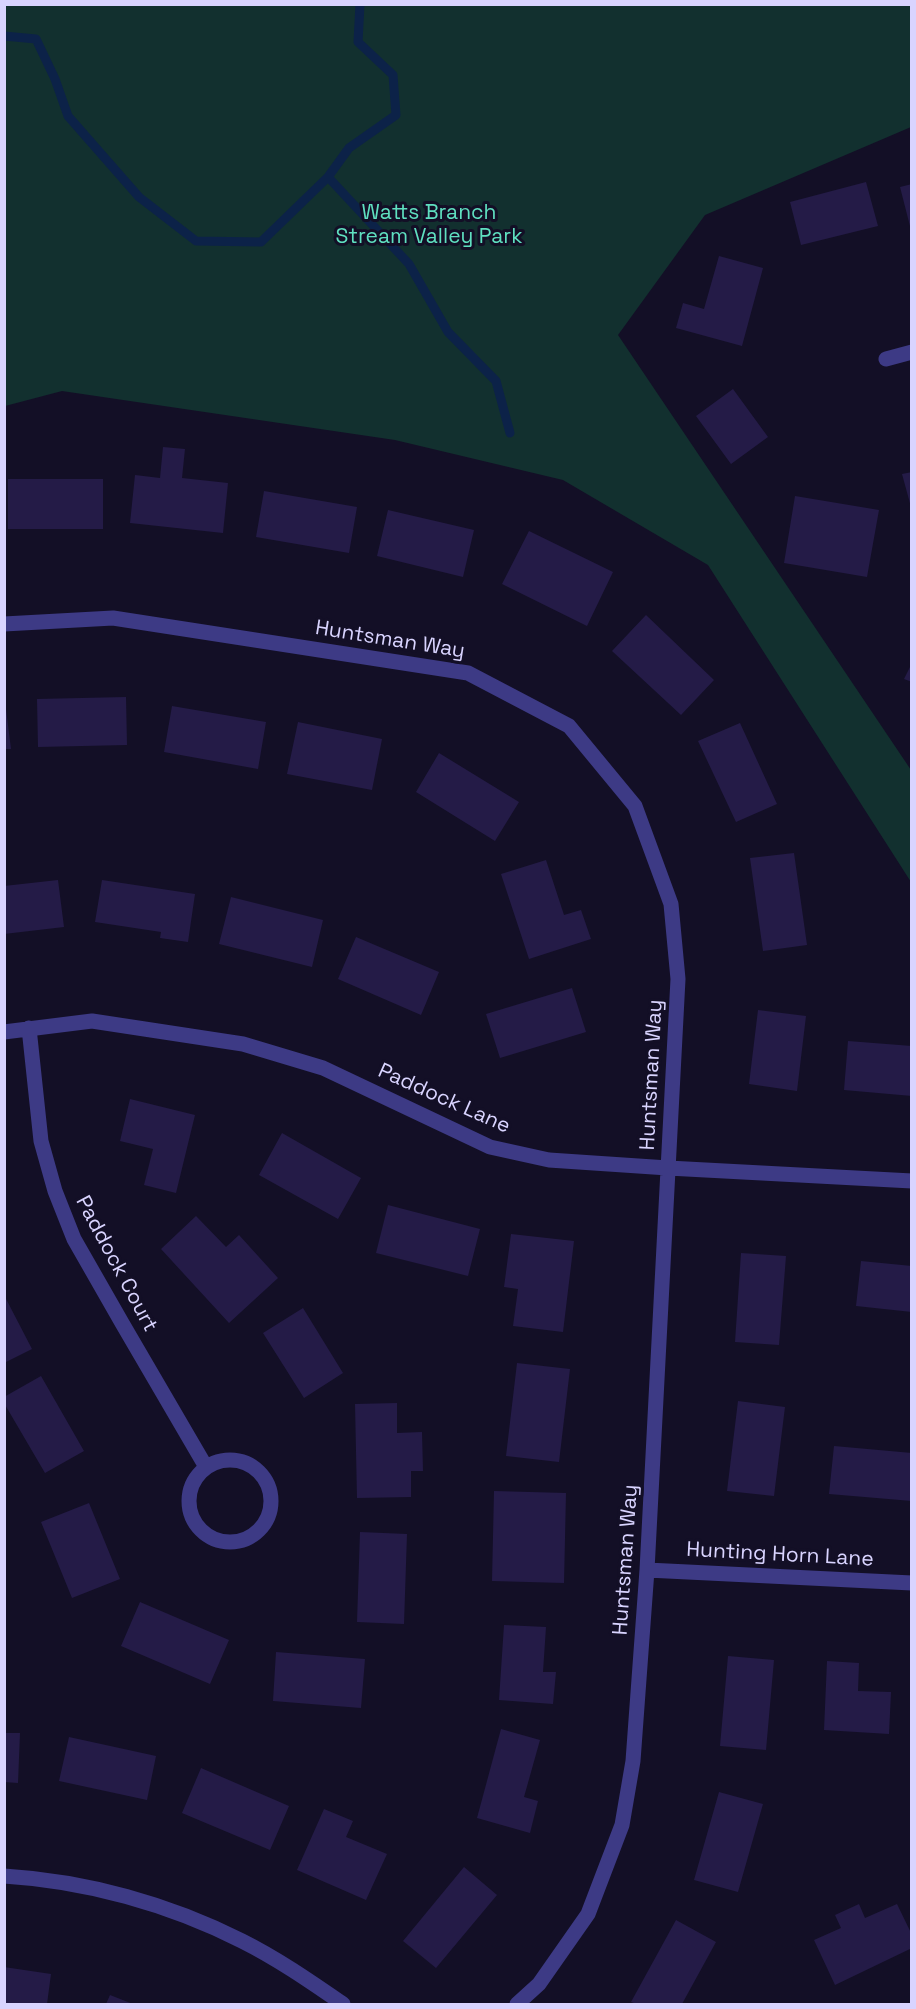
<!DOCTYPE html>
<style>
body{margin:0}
#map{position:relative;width:916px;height:2009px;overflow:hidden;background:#130f26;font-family:"Space Grotesk",sans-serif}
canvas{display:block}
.frame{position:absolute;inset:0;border:6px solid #d9d4ff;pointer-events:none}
</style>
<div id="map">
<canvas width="916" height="2009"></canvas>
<div class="frame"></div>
</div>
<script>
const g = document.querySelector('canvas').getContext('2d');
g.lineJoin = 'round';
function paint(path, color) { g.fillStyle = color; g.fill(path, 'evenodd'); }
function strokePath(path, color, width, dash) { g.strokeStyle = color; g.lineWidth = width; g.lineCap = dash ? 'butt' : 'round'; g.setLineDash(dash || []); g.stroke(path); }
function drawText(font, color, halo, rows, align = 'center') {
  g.font = font + ' "Space Grotesk",sans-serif'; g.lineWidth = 6; g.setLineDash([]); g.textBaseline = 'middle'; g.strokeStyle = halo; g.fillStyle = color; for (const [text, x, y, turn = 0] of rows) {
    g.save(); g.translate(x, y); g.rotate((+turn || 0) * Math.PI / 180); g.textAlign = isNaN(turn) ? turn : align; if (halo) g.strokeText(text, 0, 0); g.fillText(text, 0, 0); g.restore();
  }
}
const green = new Path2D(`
 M 4,5 L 911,5 L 911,127 L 705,215 L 618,335 L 911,770 L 911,882 L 708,565 L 563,480 L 395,440 L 62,391 L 5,406 Z`);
const stream = new Path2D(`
 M 4,36 L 36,39 L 55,79 L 68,116 L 139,197 L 196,241 L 261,242 L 328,177 L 349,148 L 396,115 L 393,75 L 358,42 L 360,4
 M 328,177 L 409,264 L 448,332 L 496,381 L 510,433`);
const building = new Path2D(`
 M 866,182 L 878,226 L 801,245 L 790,202 Z
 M 912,184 L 912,230 L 911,230 L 900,187 Z
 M 719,256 L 763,268 L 742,346 L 676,328 L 683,303 L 704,309 Z
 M 733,389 L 768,437 L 731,464 L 696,416 Z
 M 163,447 L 185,449 L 182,478 L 228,483 L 223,533 L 130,523 L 135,475 L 160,478 Z
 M 912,472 L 912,507 L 911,507 L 902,474 Z
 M 8,479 L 103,479 L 103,529 L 8,529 Z
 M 264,491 L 357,507 L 349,553 L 256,537 Z
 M 795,496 L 879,510 L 867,577 L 784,563 Z
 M 388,510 L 474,530 L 463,577 L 377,556 Z
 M 529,531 L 613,572 L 587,626 L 502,584 Z
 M 646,615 L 714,680 L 681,715 L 612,651 Z
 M 912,663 L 912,682 L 904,679 Z
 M 126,697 L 127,745 L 38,747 L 37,699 Z
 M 172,706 L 266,722 L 258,769 L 164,752 Z
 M 4,709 L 6,709 L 11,749 L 4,749 Z
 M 298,722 L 382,739 L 372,790 L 287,774 Z
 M 740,723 L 777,804 L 736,822 L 698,741 Z
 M 439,753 L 519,802 L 495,841 L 416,792 Z
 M 794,853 L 807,945 L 763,951 L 750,858 Z
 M 546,860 L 564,915 L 581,910 L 591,939 L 529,959 L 501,874 Z
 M 58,880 L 64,927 L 4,934 L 4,886 Z
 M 102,880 L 195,894 L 188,942 L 160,938 L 161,932 L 95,922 Z
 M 231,897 L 323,920 L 312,967 L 219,944 Z
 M 356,937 L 439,972 L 421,1015 L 338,979 Z
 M 572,988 L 586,1032 L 500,1058 L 486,1014 Z
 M 758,1010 L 806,1016 L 797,1091 L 749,1084 Z
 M 848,1041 L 912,1046 L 912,1096 L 844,1090 Z
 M 130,1099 L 195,1115 L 176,1193 L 144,1185 L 153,1149 L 120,1141 Z
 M 282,1133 L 361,1178 L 338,1219 L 259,1175 Z
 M 388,1205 L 480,1229 L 468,1276 L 376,1253 Z
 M 196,1216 L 226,1247 L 239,1235 L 278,1278 L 229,1323 L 161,1249 Z
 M 511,1234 L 574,1241 L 563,1332 L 513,1326 L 518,1289 L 504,1287 Z
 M 741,1253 L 786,1256 L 779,1345 L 735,1342 Z
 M 861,1261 L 912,1266 L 912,1312 L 856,1306 Z
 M 4,1295 L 32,1349 L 4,1363 Z
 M 303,1308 L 343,1373 L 304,1398 L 263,1333 Z
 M 517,1363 L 570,1369 L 559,1462 L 506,1456 Z
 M 41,1376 L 84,1451 L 45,1473 L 4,1403 L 4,1397 Z
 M 738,1401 L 785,1407 L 774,1496 L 727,1491 Z
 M 397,1403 L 397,1433 L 422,1432 L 423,1471 L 411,1471 L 411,1497 L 357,1498 L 355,1404 Z
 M 834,1446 L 912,1453 L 912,1501 L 829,1494 Z
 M 494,1491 L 566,1493 L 564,1583 L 492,1581 Z
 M 89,1503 L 120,1579 L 72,1598 L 41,1522 Z
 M 360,1532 L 407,1534 L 404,1624 L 357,1622 Z
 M 140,1602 L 229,1640 L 210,1684 L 121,1646 Z
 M 504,1625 L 546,1627 L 543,1672 L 556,1672 L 553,1704 L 499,1700 Z
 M 276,1652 L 365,1659 L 361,1708 L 273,1701 Z
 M 728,1656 L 774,1660 L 766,1750 L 720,1746 Z
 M 827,1661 L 859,1663 L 858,1691 L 891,1692 L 889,1734 L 824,1730 Z
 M 501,1729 L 540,1740 L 524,1797 L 538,1801 L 530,1833 L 477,1818 Z
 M 4,1733 L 20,1733 L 18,1783 L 4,1782 Z
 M 69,1737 L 156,1756 L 147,1800 L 59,1781 Z
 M 201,1768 L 289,1806 L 270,1850 L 182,1813 Z
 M 719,1792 L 763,1804 L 738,1892 L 694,1880 Z
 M 324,1809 L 353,1821 L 346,1837 L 387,1854 L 366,1900 L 297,1870 Z
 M 464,1867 L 497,1895 L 436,1968 L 403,1941 Z
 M 859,1904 L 865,1918 L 897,1904 L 912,1935 L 912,1948 L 835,1985 L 814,1940 L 841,1928 L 835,1915 Z
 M 676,1920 L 716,1942 L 682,2004 L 637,2004 L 631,2002 Z
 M 4,1967 L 51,1974 L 47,2004 L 4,2004 Z
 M 110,1995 L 133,2004 L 106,2004 Z`);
const minor = new Path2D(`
 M 886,359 L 912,352
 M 4,624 L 113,618 L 468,673 L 569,726 L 635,806 L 671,904 L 678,979 L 647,1570 L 633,1761 L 622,1825 L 588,1914 L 539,1984 L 517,2004
 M 29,1028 L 41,1141 L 55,1191 L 74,1239 L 122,1323 L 206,1467
 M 4,1032 L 92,1021 L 243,1044 L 323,1068 L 490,1147 L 549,1160 L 668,1168 L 912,1181
 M189 1501a41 41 0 1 1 82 0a41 41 0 1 1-82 0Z
 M 647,1570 L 912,1583
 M 4,1876 C 86,1881 169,1904 242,1941 C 278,1959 311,1982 343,2004`);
const parkNames = [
 ["Watts Branch",429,213],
 ["Stream Valley Park",429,237]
];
const streetNames = [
 ["Huntsman Way",390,640,9],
 ["Huntsman Way",652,1075,-87],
 ["Paddock Lane",444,1099,24],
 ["Paddock Court",116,1264,62],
 ["Hunting Horn Lane",780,1555,3],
 ["Huntsman Way",626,1560,-86]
];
paint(green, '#12302f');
strokePath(stream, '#0c2248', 9);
paint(building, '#241b47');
strokePath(minor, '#3d3a85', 15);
drawText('21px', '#5fe0c0', '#130f26', parkNames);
drawText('21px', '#d9d4ff', '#130f26', streetNames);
</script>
